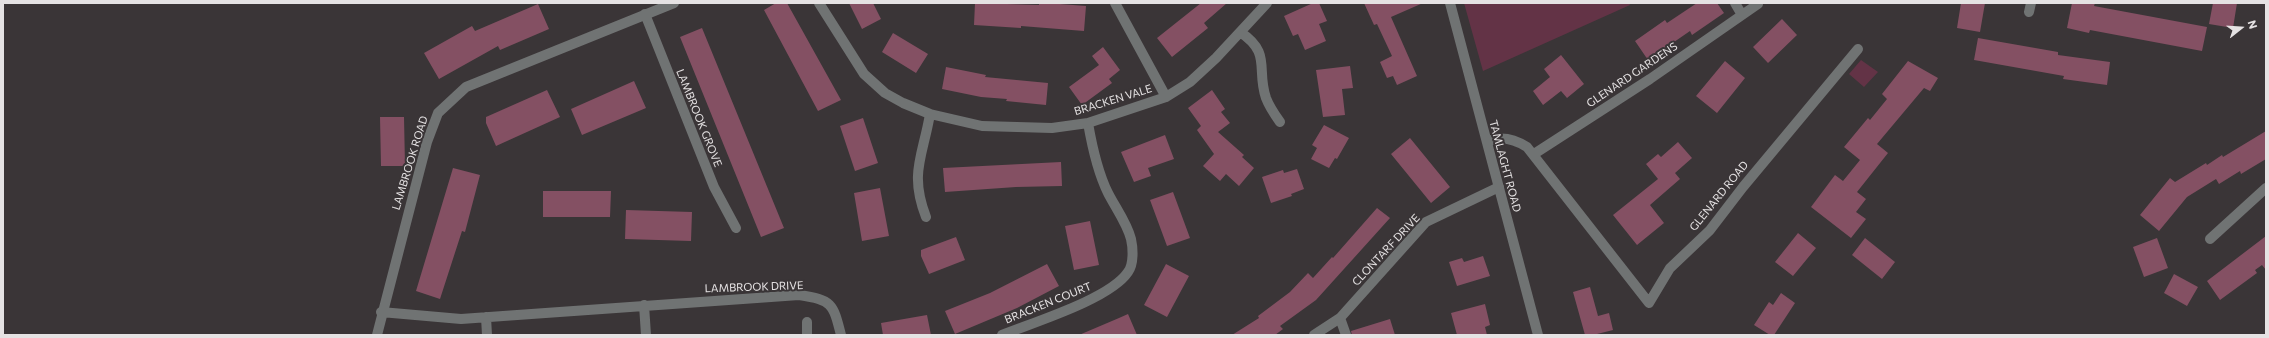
<!DOCTYPE html>
<style>
body{margin:0}
#map{position:relative;width:2269px;height:338px;overflow:hidden;background:#3a3537;font-family:Commissioner,sans-serif}
canvas{display:block}
.frame{position:absolute;inset:0;border:4px solid #e5e2e3;pointer-events:none}
.north{position:absolute;left:2221px;top:8px;width:40px;height:40px;-webkit-text-stroke:3px #3a3537;paint-order:stroke;rotate:73deg;font-size:11px;font-weight:700;line-height:16px;text-align:center;color:#e5e2e3}
.north::after{content:'';display:block;margin:auto;width:14px;height:18px;background:#e5e2e3;clip-path:polygon(50% 0,100% 100%,50% 72%,0 100%)}
</style>
<div id="map">
<canvas width="2269" height="338"></canvas>
<div class="frame"></div>
<div class="north">N</div>
</div>
<script>
const g = document.querySelector('canvas').getContext('2d');
g.lineJoin = 'round';
function paint(path, color) { g.fillStyle = color; g.fill(path, 'evenodd'); }
function strokePath(path, color, width, dash) { g.strokeStyle = color; g.lineWidth = width; g.lineCap = dash ? 'butt' : 'round'; g.setLineDash(dash || []); g.stroke(path); }
function drawText(font, color, halo, rows, align = 'center') {
  g.font = font + ' Commissioner,sans-serif'; g.lineWidth = 4; g.setLineDash([]); g.textBaseline = 'middle'; g.strokeStyle = halo; g.fillStyle = color; for (const [text, x, y, turn = 0] of rows) {
    g.save(); g.translate(x, y); g.rotate((+turn || 0) * Math.PI / 180); g.textAlign = isNaN(turn) ? turn : align; if (halo) g.strokeText(text, 0, 0); g.fillText(text, 0, 0); g.restore();
  }
}
const green = new Path2D(`
 M 1464,3 L 1629,3 L 1630,5 L 1483,71 Z
 M 1861,60 L 1878,72 L 1864,87 L 1849,74 Z`);
const building = new Path2D(`
 M 776,3 L 787,3 L 841,100 L 818,111 L 764,10 Z
 M 849,3 L 873,3 L 881,19 L 862,29 Z
 M 975,3 L 1039,5 L 1039,3 L 1047,3 L 1086,6 L 1084,31 L 1021,26 L 1021,28 L 974,25 Z
 M 1201,3 L 1227,3 L 1204,23 L 1208,28 L 1172,57 L 1157,38 Z
 M 1313,3 L 1319,3 L 1327,21 L 1319,24 L 1326,41 L 1305,50 L 1298,34 L 1293,36 L 1284,16 Z
 M 1364,3 L 1423,3 L 1391,17 L 1417,76 L 1397,85 L 1393,76 L 1387,78 L 1380,62 L 1392,56 L 1377,24 L 1374,25 Z
 M 1697,3 L 1717,3 L 1724,13 L 1692,35 L 1690,31 L 1648,60 L 1635,41 L 1665,20 L 1667,23 Z
 M 1961,3 L 1985,3 L 1980,32 L 1957,28 Z
 M 2072,3 L 2095,3 L 2094,6 L 2207,27 L 2202,51 L 2090,30 L 2089,33 L 2067,28 Z
 M 2213,3 L 2237,3 L 2233,28 L 2209,24 Z
 M 538,4 L 549,29 L 500,50 L 498,46 L 439,79 L 424,53 L 472,26 L 475,31 Z
 M 1782,19 L 1797,35 L 1768,63 L 1753,47 Z
 M 702,28 L 784,228 L 761,237 L 680,37 Z
 M 893,33 L 928,54 L 916,73 L 882,52 Z
 M 1978,38 L 2058,52 L 2058,55 L 2110,62 L 2107,85 L 2063,79 L 2064,76 L 1974,60 Z
 M 1103,47 L 1120,70 L 1109,79 L 1112,83 L 1082,105 L 1069,87 L 1099,65 L 1092,56 Z
 M 1561,55 L 1584,84 L 1567,98 L 1561,91 L 1543,105 L 1533,91 L 1550,77 L 1544,69 Z
 M 1725,61 L 1745,78 L 1717,113 L 1696,96 Z
 M 1908,61 L 1938,78 L 1930,91 L 1924,88 L 1877,144 L 1888,153 L 1857,192 L 1866,199 L 1856,212 L 1866,219 L 1851,238 L 1811,207 L 1835,175 L 1843,181 L 1860,160 L 1844,147 L 1868,118 L 1870,120 L 1887,99 L 1882,94 Z
 M 1350,66 L 1353,88 L 1342,89 L 1345,115 L 1323,117 L 1316,70 Z
 M 946,67 L 986,75 L 985,77 L 1048,83 L 1046,105 L 1006,101 L 1007,99 L 981,97 L 942,89 Z
 M 634,81 L 646,108 L 582,135 L 571,109 Z
 M 547,90 L 560,117 L 496,146 L 486,123 L 486,117 Z
 M 1212,90 L 1225,109 L 1221,112 L 1230,123 L 1218,132 L 1244,155 L 1242,157 L 1254,168 L 1239,186 L 1226,174 L 1220,181 L 1203,166 L 1214,154 L 1197,130 L 1201,126 L 1188,108 Z
 M 380,117 L 404,117 L 405,166 L 381,166 Z
 M 863,118 L 878,163 L 855,171 L 840,126 Z
 M 1324,125 L 1349,138 L 1337,159 L 1335,158 L 1329,168 L 1311,159 L 1317,148 L 1312,145 Z
 M 2266,131 L 2266,159 L 2241,174 L 2240,171 L 2219,184 L 2216,179 L 2187,197 L 2159,231 L 2140,215 L 2170,178 L 2175,182 L 2206,163 L 2207,165 L 2222,155 L 2223,157 Z
 M 1165,135 L 1174,159 L 1148,168 L 1151,176 L 1134,182 L 1121,152 Z
 M 1410,138 L 1450,187 L 1431,203 L 1391,154 Z
 M 1678,142 L 1692,158 L 1675,173 L 1680,179 L 1650,205 L 1664,223 L 1637,245 L 1613,215 L 1658,179 L 1646,164 L 1658,154 L 1661,157 Z
 M 1061,162 L 1062,186 L 1016,187 L 945,192 L 943,168 Z
 M 453,168 L 480,175 L 465,232 L 462,231 L 440,299 L 416,291 Z
 M 1297,169 L 1304,189 L 1291,194 L 1292,196 L 1271,203 L 1262,177 L 1283,170 L 1284,173 Z
 M 880,188 L 889,236 L 862,241 L 854,193 Z
 M 543,191 L 611,191 L 610,217 L 543,217 Z
 M 1173,192 L 1190,238 L 1167,246 L 1150,200 Z
 M 1377,208 L 1390,218 L 1316,300 L 1280,326 L 1283,329 L 1275,335 L 1232,335 L 1259,318 L 1258,316 L 1290,292 L 1308,273 L 1313,278 L 1332,257 L 1333,258 Z
 M 626,210 L 692,212 L 691,241 L 625,239 Z
 M 1090,221 L 1099,265 L 1074,270 L 1065,226 Z
 M 1798,233 L 1816,248 L 1793,276 L 1775,262 Z
 M 2266,236 L 2266,270 L 2262,265 L 2255,270 L 2257,273 L 2220,300 L 2207,281 Z
 M 956,237 L 965,260 L 929,274 L 921,256 L 921,250 Z
 M 1865,238 L 1895,262 L 1882,279 L 1852,255 Z
 M 2157,238 L 2168,268 L 2144,277 L 2133,247 Z
 M 1483,256 L 1490,276 L 1457,286 L 1449,262 L 1462,258 L 1464,262 Z
 M 1047,264 L 1059,286 L 1017,308 L 955,334 L 945,311 L 990,293 Z
 M 1166,264 L 1189,276 L 1167,317 L 1144,305 Z
 M 2174,274 L 2198,287 L 2187,306 L 2164,293 Z
 M 1590,287 L 1598,316 L 1609,313 L 1613,330 L 1593,335 L 1585,335 L 1573,292 Z
 M 1781,293 L 1795,303 L 1774,335 L 1770,335 L 1754,325 L 1769,302 L 1773,305 Z
 M 1485,304 L 1490,325 L 1485,327 L 1487,335 L 1457,335 L 1451,313 Z
 M 1128,314 L 1137,335 L 1079,335 L 1119,318 Z
 M 927,315 L 931,335 L 883,335 L 881,323 Z
 M 1390,319 L 1395,335 L 1352,335 L 1351,331 Z`);
const minor = new Path2D(`
 M 819,3 L 864,74 L 885,93 L 903,103 L 930,114 L 982,126 L 1052,128 L 1088,123 L 1166,97 L 1190,82 L 1216,58 L 1267,3
 M 1115,3 L 1166,97
 M 1450,3 L 1538,335
 M 1735,3 L 1742,15
 M 2029,12 L 2031,3
 M 645,14 L 714,187 L 736,228
 M 1240,32 C 1272,53 1256,69 1266,98 C 1269,106 1275,115 1280,122
 M 1487,142 C 1501,135 1514,139 1527,147 L 1649,303 L 1670,268 L 1710,230 L 1743,187 L 1858,49
 M 1534,154 L 1650,79 L 1758,4
 M 926,217 C 909,173 923,156 930,114
 M 2210,239 L 2266,188
 M 644,305 L 646,335
 M 381,312 L 461,319 L 799,295 C 832,300 833,303 841,335
 M 486,317 L 487,335
 M 1340,318 L 1346,335
 M 807,322 L 807,335
 M 377,335 L 427,142 L 438,113 L 466,87 L 674,3
 M 1002,335 C 1034,322 1110,299 1128,272 C 1134,264 1133,248 1131,239 C 1127,223 1115,207 1108,193 C 1097,171 1092,146 1088,123
 M 1314,335 L 1340,318 L 1426,222 L 1499,187`);
const streetNames = [
 ["GLENARD GARDENS",1632,75,-34],
 ["BRACKEN VALE",1113,100,-17],
 ["LAMBROOK GROVE",699,118,68],
 ["LAMBROOK ROAD",410,163,-73],
 ["TAMLAGHT ROAD",1505,166,75],
 ["GLENARD ROAD",1719,196,-51],
 ["CLONTARF DRIVE",1386,250,-47],
 ["LAMBROOK DRIVE",754,287,-2],
 ["BRACKEN COURT",1048,303,-22]
];
paint(green, '#633346');
paint(building, '#845063');
strokePath(minor, '#707373', 10);
drawText('11px', '#e5e2e3', '#3a3537', streetNames);
</script>
